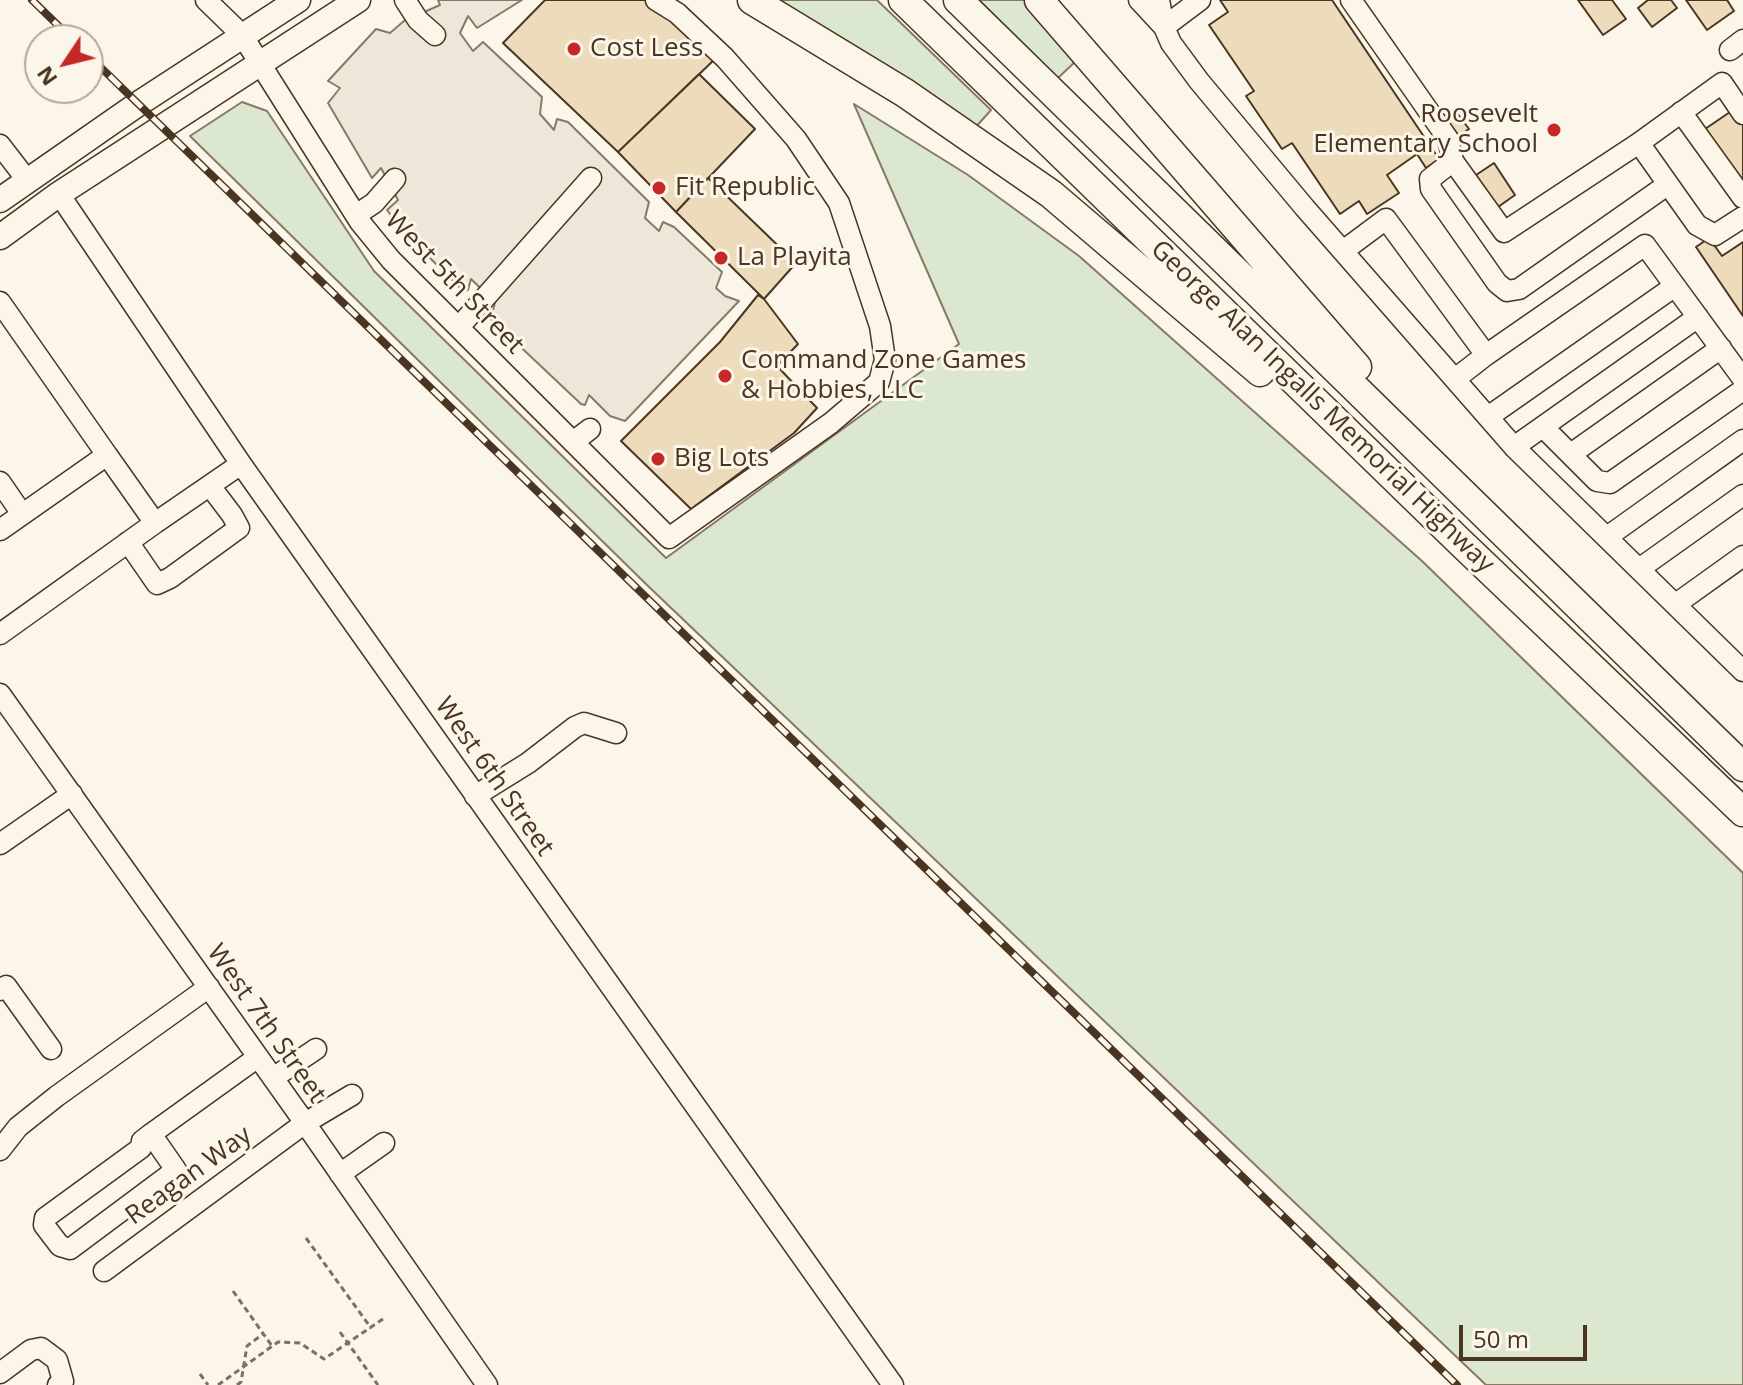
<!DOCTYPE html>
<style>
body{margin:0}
#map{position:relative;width:1743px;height:1385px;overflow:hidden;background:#fbf6e9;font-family:"Open Sans",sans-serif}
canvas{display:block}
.north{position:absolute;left:24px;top:24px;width:80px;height:80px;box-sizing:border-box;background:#fbf6e9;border:2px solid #b4a999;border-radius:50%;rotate:235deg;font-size:22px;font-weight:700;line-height:32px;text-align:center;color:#4a3520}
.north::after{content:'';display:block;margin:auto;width:28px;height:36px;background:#c62828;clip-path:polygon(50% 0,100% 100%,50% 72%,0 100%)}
.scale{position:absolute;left:1459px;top:1325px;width:128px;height:36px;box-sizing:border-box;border:4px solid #4a3520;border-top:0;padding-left:10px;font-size:24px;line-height:28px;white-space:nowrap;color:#4a3520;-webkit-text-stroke:6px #fbf6e9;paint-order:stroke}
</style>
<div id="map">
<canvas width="1743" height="1385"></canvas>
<div class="north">N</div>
<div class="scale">50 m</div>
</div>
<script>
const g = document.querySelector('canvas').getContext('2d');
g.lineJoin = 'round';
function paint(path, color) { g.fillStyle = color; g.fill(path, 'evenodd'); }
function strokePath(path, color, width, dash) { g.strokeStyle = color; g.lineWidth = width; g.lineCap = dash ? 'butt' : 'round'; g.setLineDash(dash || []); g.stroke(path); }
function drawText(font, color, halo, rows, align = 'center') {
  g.font = font + ' "Open Sans",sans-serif'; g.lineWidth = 6; g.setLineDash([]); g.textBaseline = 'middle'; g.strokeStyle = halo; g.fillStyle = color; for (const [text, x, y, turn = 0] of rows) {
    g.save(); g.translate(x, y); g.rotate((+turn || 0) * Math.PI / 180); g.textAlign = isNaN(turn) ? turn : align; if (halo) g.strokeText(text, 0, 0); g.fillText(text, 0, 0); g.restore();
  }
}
const green = new Path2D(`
 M 768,0 L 877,0 L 991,110 L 974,129 Z
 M 979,0 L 1030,0 L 1078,59 L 1058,78 Z
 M 242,102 L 267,111 L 374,271 L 666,558 L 959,344 L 854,104 L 968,175 L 1079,256 L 1422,561 L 1743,873 L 1743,1385 L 1486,1385 L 647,585 L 190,136 Z`);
const parking = new Path2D(`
 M 438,0 L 522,0 L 477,28 L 468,16 L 460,33 L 473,51 L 483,42 L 542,97 L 540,114 L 554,130 L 557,119 L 568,122 L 649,202 L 645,218 L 659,231 L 663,222 L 674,227 L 722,272 L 716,288 L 725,296 L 739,301 L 625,421 L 610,416 L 589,395 L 585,405 L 581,404 L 491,319 L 495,302 L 471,279 L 468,290 L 463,291 L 401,229 L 387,210 L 398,200 L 381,168 L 372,178 L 328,103 L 340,88 L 328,81 L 376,29 L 390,33 L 404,21 L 440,5 Z`);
const building = new Path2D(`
 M 545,0 L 650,0 L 716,58 L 618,152 L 503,43 Z
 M 1220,0 L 1332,0 L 1439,159 L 1426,168 L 1417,154 L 1387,175 L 1399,193 L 1367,214 L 1359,201 L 1340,214 L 1292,143 L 1282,149 L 1246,96 L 1254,91 L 1209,25 L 1228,12 Z
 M 1578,0 L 1612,0 L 1626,19 L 1603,35 Z
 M 1648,0 L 1671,0 L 1677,8 L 1652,27 L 1638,8 Z
 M 1686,0 L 1727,0 L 1734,11 L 1707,30 Z
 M 699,74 L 755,129 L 676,212 L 618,152 Z
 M 1454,109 L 1469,129 L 1459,136 L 1444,116 Z
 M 1733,110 L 1743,125 L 1743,185 L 1705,129 Z
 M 1494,163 L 1515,195 L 1498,207 L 1476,175 Z
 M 708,178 L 796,263 L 764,299 L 676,212 Z
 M 1709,238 L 1722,256 L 1743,242 L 1743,316 L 1696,247 Z
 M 758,295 L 764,299 L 798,344 L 777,366 L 817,408 L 794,433 L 691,509 L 621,441 L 720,342 Z`);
const path = new Path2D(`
 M 306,1238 L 371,1328
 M 233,1291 L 272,1346
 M 340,1332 L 378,1385
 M 200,1374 L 208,1385
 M 218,1385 L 278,1342 L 300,1343 L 324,1359 L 383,1319
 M 237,1385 L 241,1382 L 247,1346 L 263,1334`);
const minor = new Path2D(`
 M 206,0 L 242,35 L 360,222 L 391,260 L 669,538 L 831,423 L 879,382 L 885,360 L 880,326 L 839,203 L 796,139 L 725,58 L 677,13 L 656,0
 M 405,0 L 418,20 L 435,35
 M 1139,0 L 1164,27 L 1200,0
 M 1159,0 L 1164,27 L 1171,43 L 1199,81 L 1305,208 L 1514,447 L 1743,671
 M 1351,0 L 1448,139 L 1453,161 L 1504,232 L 1639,143 L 1722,83 L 1743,114
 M 1730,50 L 1743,40
 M 1681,112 L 1743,198
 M 1639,143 L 1697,225 L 1715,235 L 1743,217
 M 0,145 L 27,180
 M 1453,161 L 1430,179 L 1431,189 L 1497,283 L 1507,291 L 1519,289 L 1667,185
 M 59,194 L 241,464 L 893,1385
 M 356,215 L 374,203 L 395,179
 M 1343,251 L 1386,219 L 1486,355 L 1645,245 L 1743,379
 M 0,302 L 107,455 L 0,530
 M 459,327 L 591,178
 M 1455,379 L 1486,355
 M 1488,417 L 1675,286
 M 1543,427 L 1597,481 L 1610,483 L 1743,390
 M 573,442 L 590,429
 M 1514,447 L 1698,317
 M 1571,454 L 1721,348
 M 107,455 L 155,523 L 241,464
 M 0,482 L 22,514
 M 1607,537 L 1743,440
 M 128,542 L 157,584 L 170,578 L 239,528 L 232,515 L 210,486
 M 1639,569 L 1743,495
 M 1676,604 L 1743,556
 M 0,634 L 155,523
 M 0,694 L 305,1123 L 487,1385
 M 475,796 L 528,763 L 575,727 L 584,723 L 616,733
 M 0,844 L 72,794
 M 0,990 L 6,986 L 51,1049
 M 273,1078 L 316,1049
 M 151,1134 L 176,1170 L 70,1249 L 60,1246 L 44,1225 L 45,1218 L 141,1148 L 142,1141 L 151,1134 L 258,1057
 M 0,1150 L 18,1127 L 57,1096 L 209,987
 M 340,1174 L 384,1143
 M 104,1271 L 305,1123 L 352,1095
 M 0,1373 L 31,1350 L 41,1348 L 57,1360 L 63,1381 L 58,1385`);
const major = new Path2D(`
 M 0,200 L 138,104 L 298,0
 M 0,237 L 59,194 L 358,0`);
const highway = new Path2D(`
 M 752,0 L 905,93 L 1051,194 L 1260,372
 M 903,0 L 1459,541 L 1743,812
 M 958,0 L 1743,767
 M 1039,0 L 1357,367`);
const rail = new Path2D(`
 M 32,0 L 73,40
 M 88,55 L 1457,1385`);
const markers = [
 [574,49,8,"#c62828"],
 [1554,130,8,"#c62828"],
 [659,188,8,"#c62828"],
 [721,258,8,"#c62828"],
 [725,376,8,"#c62828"],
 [658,459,8,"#c62828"]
];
const poiNames = [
 ["Cost Less",590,49],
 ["Roosevelt",1538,115,"right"],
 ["Elementary School",1538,145,"right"],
 ["Fit Republic",675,188],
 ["La Playita",737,258],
 ["Command Zone Games",741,361],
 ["& Hobbies, LLC",741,391],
 ["Big Lots",674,459]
];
const streetNames = [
 ["West 5th Street",454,283,46],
 ["George Alan Ingalls Memorial Highway",1322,407,44],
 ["West 6th Street",494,777,55],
 ["West 7th Street",266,1024,55],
 ["Reagan Way",189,1176,-36]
];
paint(green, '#dce7d0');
strokePath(green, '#887966', 2);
paint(parking, '#ede7d9');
strokePath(parking, '#887966', 2);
paint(building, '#ecdcbc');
strokePath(building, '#4a3520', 2);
strokePath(minor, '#4a3520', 23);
strokePath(major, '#4a3520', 27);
strokePath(highway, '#4a3520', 31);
strokePath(path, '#7f6f5c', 3, [6, 4]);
strokePath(minor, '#fbf6e9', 20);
strokePath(major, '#fbf6e9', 24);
strokePath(highway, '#fbf6e9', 28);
strokePath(rail, '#4a3520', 8);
strokePath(rail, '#fbf6e9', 5, [15]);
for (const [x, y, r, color] of markers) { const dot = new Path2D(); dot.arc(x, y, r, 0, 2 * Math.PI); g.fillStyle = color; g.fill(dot); strokePath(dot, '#fbf6e9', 3); }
drawText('26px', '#4a3520', '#fbf6e9', poiNames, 'left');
drawText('26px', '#4a3520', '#fbf6e9', streetNames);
</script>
